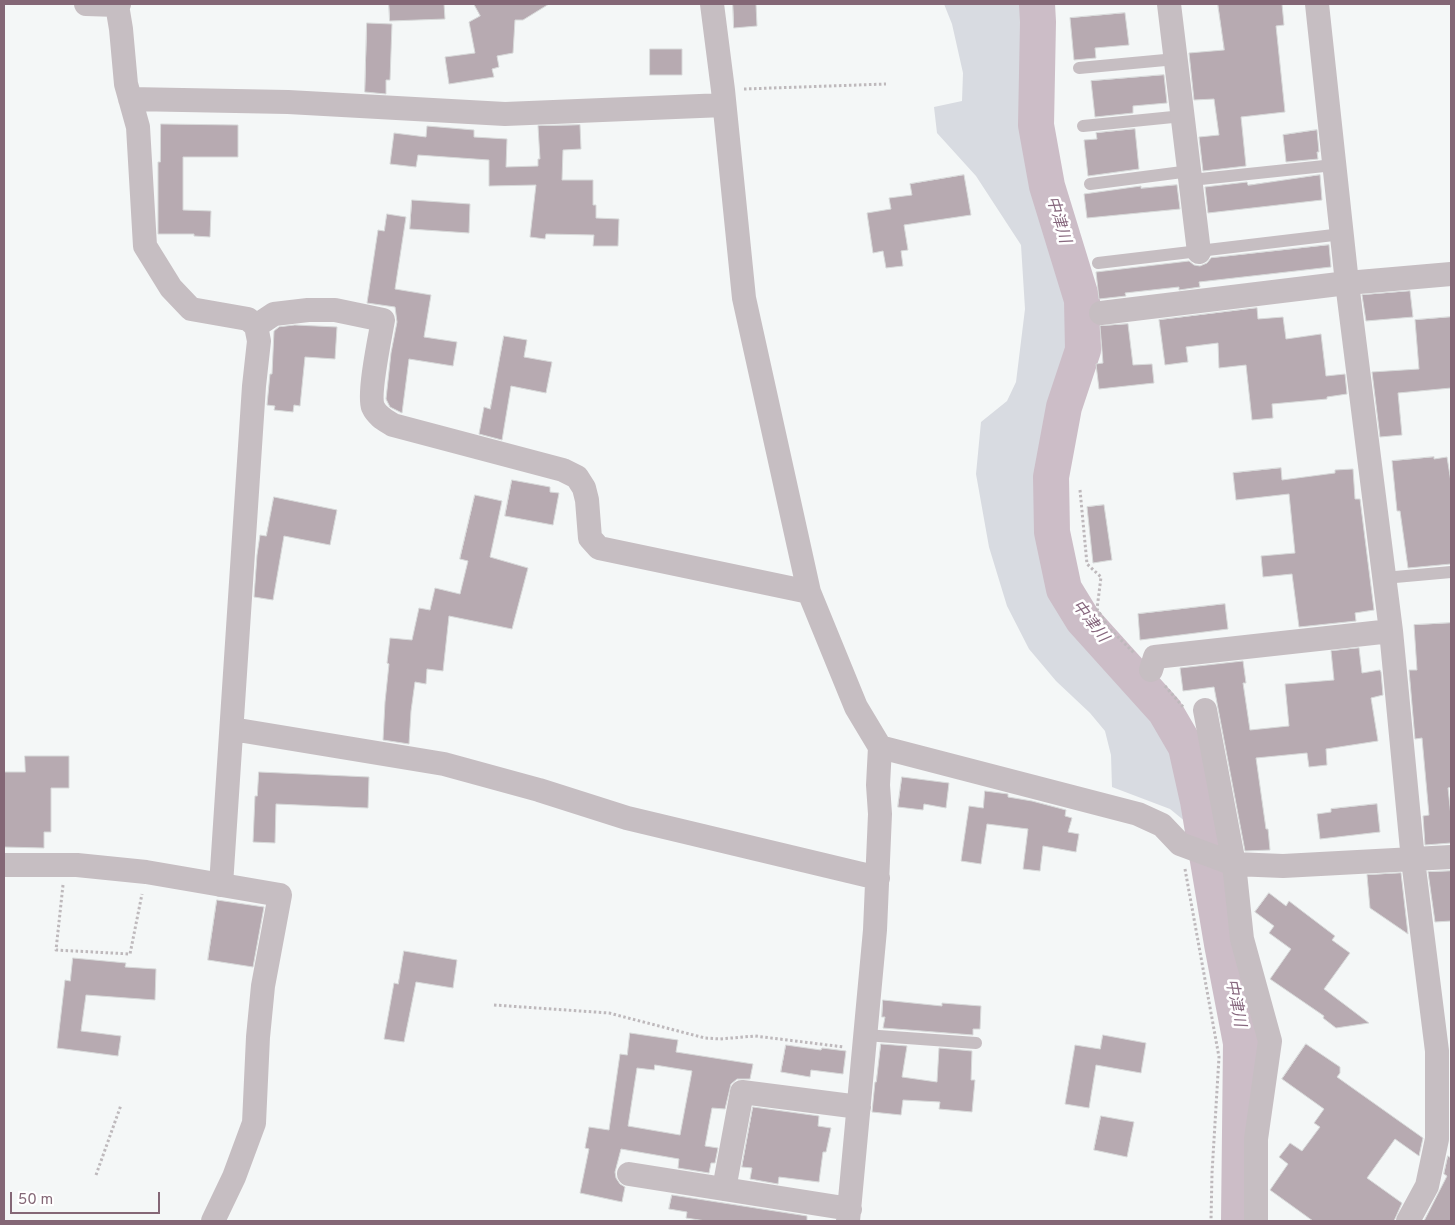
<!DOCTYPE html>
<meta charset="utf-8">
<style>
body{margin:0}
#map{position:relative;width:1455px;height:1225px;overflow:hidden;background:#f4f7f7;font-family:Overpass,sans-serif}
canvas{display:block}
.frame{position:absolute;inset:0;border:5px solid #846776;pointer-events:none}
.scale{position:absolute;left:10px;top:1192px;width:150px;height:22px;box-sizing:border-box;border:2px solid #846776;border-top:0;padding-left:6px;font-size:15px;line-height:18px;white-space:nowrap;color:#846776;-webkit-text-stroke:4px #fff;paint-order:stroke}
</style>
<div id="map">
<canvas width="1455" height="1225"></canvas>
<div class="frame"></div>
<div class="scale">50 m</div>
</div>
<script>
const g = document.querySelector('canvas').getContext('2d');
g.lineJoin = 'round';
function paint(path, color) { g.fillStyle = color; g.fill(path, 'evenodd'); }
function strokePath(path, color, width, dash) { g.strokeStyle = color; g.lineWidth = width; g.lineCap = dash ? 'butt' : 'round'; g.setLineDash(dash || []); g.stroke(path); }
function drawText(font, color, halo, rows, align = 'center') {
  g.font = font + ' Overpass,"Noto Sans JP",sans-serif'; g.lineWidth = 5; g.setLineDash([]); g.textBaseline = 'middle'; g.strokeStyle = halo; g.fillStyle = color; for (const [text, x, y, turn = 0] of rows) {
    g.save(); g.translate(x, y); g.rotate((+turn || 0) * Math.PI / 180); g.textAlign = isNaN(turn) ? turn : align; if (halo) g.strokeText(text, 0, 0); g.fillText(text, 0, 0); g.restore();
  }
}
const green = new Path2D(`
 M 944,4 L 1028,4 L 1033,36 L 1028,148 L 1043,214 L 1073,300 L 1073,338 L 1053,391 L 1039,467 L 1041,542 L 1065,616 L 1161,720 L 1179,752 L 1192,827 L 1170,809 L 1112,787 L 1111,755 L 1105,731 L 1090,713 L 1056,681 L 1029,649 L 1007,606 L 989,547 L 976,474 L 981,422 L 1007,401 L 1016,382 L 1025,309 L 1021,245 L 976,176 L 937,133 L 934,107 L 962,101 L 963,73 L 952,24 Z`);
const river = new Path2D(`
 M 1037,4 L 1038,22 L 1036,125 L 1047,186 L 1082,300 L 1083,350 L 1064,407 L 1051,477 L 1052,532 L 1064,589 L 1083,620 L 1165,711 L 1186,747 L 1198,801 L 1222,944 L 1241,1043 L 1239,1221`);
const building = new Path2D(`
 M 389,4 L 444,4 L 445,19 L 390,21 Z
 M 474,4 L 549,4 L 523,20 L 515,20 L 513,53 L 497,56 L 499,67 L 492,69 L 494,77 L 449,84 L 445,57 L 475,53 L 469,22 L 480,16 Z
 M 733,4 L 756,4 L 757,26 L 734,28 Z
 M 1218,4 L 1282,4 L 1284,25 L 1276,26 L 1285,112 L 1241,117 L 1246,166 L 1203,171 L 1199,137 L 1219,135 L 1214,99 L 1194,100 L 1189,53 L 1224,50 Z
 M 1125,13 L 1129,45 L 1095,48 L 1096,58 L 1074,60 L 1070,18 Z
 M 367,23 L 392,24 L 390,80 L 386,80 L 386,94 L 365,92 Z
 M 650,49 L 682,49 L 682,75 L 650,75 Z
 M 1164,75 L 1167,103 L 1133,106 L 1133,113 L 1095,117 L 1091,81 Z
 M 161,124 L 238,125 L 238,157 L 183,157 L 183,210 L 211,211 L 210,237 L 194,236 L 194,234 L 158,234 L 158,162 L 160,162 Z
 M 580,125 L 581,149 L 563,150 L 562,180 L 593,180 L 593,205 L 596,205 L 596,218 L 619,219 L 618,246 L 593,246 L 594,235 L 546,234 L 545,239 L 530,237 L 536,185 L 489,186 L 489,160 L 418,155 L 416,167 L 390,164 L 394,133 L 426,137 L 427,126 L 474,130 L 474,137 L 507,139 L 506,167 L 538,166 L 538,159 L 540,159 L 538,126 Z
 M 1135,129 L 1139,169 L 1088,176 L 1084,140 L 1097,139 L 1096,133 Z
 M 1317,130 L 1319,152 L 1317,152 L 1318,159 L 1286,162 L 1283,135 Z
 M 964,175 L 971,215 L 904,225 L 908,250 L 901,251 L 903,266 L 886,268 L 883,251 L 873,253 L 867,213 L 891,209 L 889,198 L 912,195 L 910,184 Z
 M 1320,175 L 1322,200 L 1208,213 L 1205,187 L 1247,182 L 1248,185 Z
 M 1177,185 L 1180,209 L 1087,218 L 1084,194 L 1141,186 L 1141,188 Z
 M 412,200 L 470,204 L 469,233 L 410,229 Z
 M 387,214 L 406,217 L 395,289 L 431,295 L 424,337 L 457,342 L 453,366 L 409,359 L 402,413 L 390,407 L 386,399 L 391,353 L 397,322 L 395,307 L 367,303 L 378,230 L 384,231 Z
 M 1329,245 L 1331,267 L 1199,282 L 1200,287 L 1179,290 L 1179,287 L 1125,293 L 1126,296 L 1099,299 L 1096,272 L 1189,261 L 1194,265 L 1200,266 L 1207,263 L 1211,258 Z
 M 1410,291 L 1413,317 L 1366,321 L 1362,295 Z
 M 1257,308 L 1258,319 L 1283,317 L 1286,339 L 1321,334 L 1326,376 L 1345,374 L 1347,394 L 1327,397 L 1327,399 L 1272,404 L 1273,418 L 1252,420 L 1246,365 L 1219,368 L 1218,343 L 1186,347 L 1188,362 L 1165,365 L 1159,320 Z
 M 1451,317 L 1451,388 L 1398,393 L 1402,435 L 1380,437 L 1372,372 L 1419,369 L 1415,320 Z
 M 1128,324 L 1133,365 L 1152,364 L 1154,383 L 1099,389 L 1096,364 L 1103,363 L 1100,326 Z
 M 295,325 L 337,327 L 335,359 L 305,357 L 300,406 L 294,405 L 293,412 L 274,410 L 275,406 L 267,405 L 270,374 L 272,374 L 274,331 L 279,327 Z
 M 504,336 L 527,340 L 524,357 L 552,362 L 546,393 L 511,386 L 502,440 L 479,434 L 484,407 L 490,409 Z
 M 1434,457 L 1434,459 L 1447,457 L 1451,482 L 1451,564 L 1408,568 L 1400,511 L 1397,511 L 1392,461 Z
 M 1281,468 L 1282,480 L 1335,473 L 1335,470 L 1353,469 L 1355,499 L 1360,499 L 1374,610 L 1355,613 L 1356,621 L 1299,627 L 1292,574 L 1263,577 L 1261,556 L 1295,553 L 1289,494 L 1236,500 L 1233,473 Z
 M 512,480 L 550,487 L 550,492 L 559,493 L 553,525 L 505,516 Z
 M 475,495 L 502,501 L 490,557 L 528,568 L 512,629 L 449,616 L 443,671 L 427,669 L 426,684 L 415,682 L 411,711 L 409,744 L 383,740 L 385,702 L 389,664 L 387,663 L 390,638 L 412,640 L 419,608 L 430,610 L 435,588 L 460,594 L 468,561 L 460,559 Z
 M 274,497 L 337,510 L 330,545 L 284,536 L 273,600 L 254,597 L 257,555 L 260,535 L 266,536 Z
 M 1104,505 L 1112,560 L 1093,563 L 1087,507 Z
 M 1225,604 L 1228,629 L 1140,640 L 1138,614 Z
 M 1451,623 L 1451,787 L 1448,788 L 1451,816 L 1451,843 L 1425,845 L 1423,816 L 1429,815 L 1422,738 L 1415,739 L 1409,670 L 1417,670 L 1414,625 Z
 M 1359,648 L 1362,673 L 1380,670 L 1381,672 L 1383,695 L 1371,698 L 1378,741 L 1326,749 L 1327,765 L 1309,767 L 1307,753 L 1256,758 L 1266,829 L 1268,829 L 1270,850 L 1245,851 L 1214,687 L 1183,691 L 1180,668 L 1243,661 L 1246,683 L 1243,683 L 1250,730 L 1289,726 L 1285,684 L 1334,680 L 1331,651 Z
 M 25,756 L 69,756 L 69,788 L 51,788 L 51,832 L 44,832 L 44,848 L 4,847 L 4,772 L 25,772 Z
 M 259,772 L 369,777 L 368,808 L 276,804 L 275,843 L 253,842 L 255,796 L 257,796 Z
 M 902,777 L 949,783 L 946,808 L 924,804 L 923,810 L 898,807 Z
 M 985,791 L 1008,794 L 1008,797 L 1032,801 L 1066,810 L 1065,816 L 1072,818 L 1068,832 L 1079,834 L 1076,852 L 1043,846 L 1040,871 L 1023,869 L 1028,829 L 987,824 L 981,864 L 961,861 L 969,806 L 983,808 Z
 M 1377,804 L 1380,832 L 1320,839 L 1317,814 L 1331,812 L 1331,809 Z
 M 1451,871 L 1451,921 L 1435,922 L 1428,872 Z
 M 1401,873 L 1408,934 L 1370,908 L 1367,875 Z
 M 1269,893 L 1286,906 L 1289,901 L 1302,911 L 1335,936 L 1332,940 L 1350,953 L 1324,989 L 1369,1023 L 1336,1028 L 1323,1018 L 1324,1016 L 1270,979 L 1291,949 L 1269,933 L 1274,926 L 1255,912 Z
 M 217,900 L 264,907 L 253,967 L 208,960 Z
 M 404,951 L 457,960 L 453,988 L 416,982 L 404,1042 L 384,1039 L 394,983 L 398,984 Z
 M 73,958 L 126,963 L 125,967 L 156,969 L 155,1000 L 86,995 L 81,1031 L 121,1036 L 118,1056 L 57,1048 L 65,980 L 70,981 Z
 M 883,1000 L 942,1006 L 942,1003 L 981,1006 L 980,1029 L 973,1029 L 973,1035 L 883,1028 L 885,1017 L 882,1017 Z
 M 630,1033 L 678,1040 L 676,1052 L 753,1064 L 750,1079 L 737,1079 L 731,1084 L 725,1109 L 712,1108 L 705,1146 L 718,1148 L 715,1163 L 711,1163 L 709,1173 L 678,1168 L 679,1159 L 621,1149 L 615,1172 L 616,1178 L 620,1184 L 625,1187 L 622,1202 L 580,1193 L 589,1149 L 585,1148 L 589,1127 L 609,1130 L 620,1054 L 627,1055 ZM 655,1065 L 692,1071 L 680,1135 L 628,1126 L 637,1068 L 654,1070 Z
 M 1103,1035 L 1146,1043 L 1141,1073 L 1096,1065 L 1089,1108 L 1065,1104 L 1075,1045 L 1100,1049 Z
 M 881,1044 L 907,1046 L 902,1077 L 937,1082 L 939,1048 L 972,1051 L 971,1080 L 975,1080 L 972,1112 L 939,1109 L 940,1102 L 903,1100 L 901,1115 L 872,1112 L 875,1082 L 876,1082 Z
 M 1306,1044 L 1340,1067 L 1340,1073 L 1337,1077 L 1423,1138 L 1419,1156 L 1395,1139 L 1367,1178 L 1402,1203 L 1394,1221 L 1313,1221 L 1270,1190 L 1288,1164 L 1279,1157 L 1290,1143 L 1302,1151 L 1320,1127 L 1314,1123 L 1324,1109 L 1282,1079 Z
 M 786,1045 L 821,1050 L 822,1048 L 846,1051 L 843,1074 L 811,1070 L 810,1077 L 781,1072 Z
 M 753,1107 L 819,1116 L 818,1126 L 831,1128 L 826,1152 L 823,1152 L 819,1182 L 779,1177 L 778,1184 L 750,1179 L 752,1168 L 742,1167 Z
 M 1101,1116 L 1134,1122 L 1127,1157 L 1094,1150 Z
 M 1448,1156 L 1451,1158 L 1451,1221 L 1424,1221 L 1447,1176 L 1444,1174 Z
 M 672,1195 L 807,1216 L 807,1221 L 706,1221 L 686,1218 L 687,1212 L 669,1209 Z`);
const path = new Path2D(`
 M 744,89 L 886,84
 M 1080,490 L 1087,564 L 1101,577 L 1097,609 L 1109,628 L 1135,654
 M 1165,686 L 1184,708
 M 1185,869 L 1219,1057 L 1212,1173 L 1211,1221
 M 63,885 L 56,950 L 130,954 L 142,894
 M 494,1005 L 609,1013 L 705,1038 L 720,1039 L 755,1036 L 844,1047
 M 96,1175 L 121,1105`);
const service = new Path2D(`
 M 1079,68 L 1176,59
 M 1083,126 L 1183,116
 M 1191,180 L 1334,165
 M 1090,184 L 1190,171
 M 1098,263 L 1342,234
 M 1384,578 L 1451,572
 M 865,1035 L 976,1043`);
const minor = new Path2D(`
 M 86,4 L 117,5 L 119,4
 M 712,4 L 723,90 L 744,298 L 809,592 L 856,707 L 880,747 L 878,785 L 880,814 L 875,930 L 848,1221
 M 1169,4 L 1199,252
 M 1317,4 L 1347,283 L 1391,631 L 1413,860 L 1437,1051 L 1437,1139 L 1427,1186 L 1408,1221
 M 117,5 L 121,29 L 126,84 L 138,127 L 145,246 L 171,288 L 191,309 L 248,319 L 256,326 L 259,341 L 254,386 L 221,885
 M 130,99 L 288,102 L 505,114 L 724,105
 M 1101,313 L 1347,283 L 1451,274
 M 256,326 L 274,314 L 308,310 L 335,310 L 383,320 C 380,337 368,394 373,407 C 377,416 385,420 393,425 L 563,470 L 577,477 L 584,488 L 587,500 L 590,538 L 599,548 L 809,592
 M 1151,670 L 1155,657 L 1391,631
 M 1205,710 L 1234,864 L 1242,939 L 1270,1041 L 1256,1139 L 1256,1221
 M 232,729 L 444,764 L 539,790 L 627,818 L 878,878
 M 880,747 L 1138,814 L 1162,825 L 1180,844 L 1234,864 L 1283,866 L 1451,857
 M 4,865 L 77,865 L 146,872 L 280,895 L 263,986 L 258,1037 L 254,1123 L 234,1177 L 213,1221
 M 629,1174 L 850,1209
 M 724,1189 L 742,1092 L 859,1107`);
const waterNames = [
 ["中津川",1057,220,73],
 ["中津川",1089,622,52],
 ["中津川",1234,1003,79]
];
paint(green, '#d8dbe1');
strokePath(river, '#ccbdc7', 36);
paint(building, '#b7aab1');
strokePath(building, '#d7d9d9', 1);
strokePath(path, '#beb9bc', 3, [2.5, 2.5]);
strokePath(service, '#c6bec2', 12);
strokePath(minor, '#c6bec2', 24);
drawText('italic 16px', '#87687e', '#fff', waterNames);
</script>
